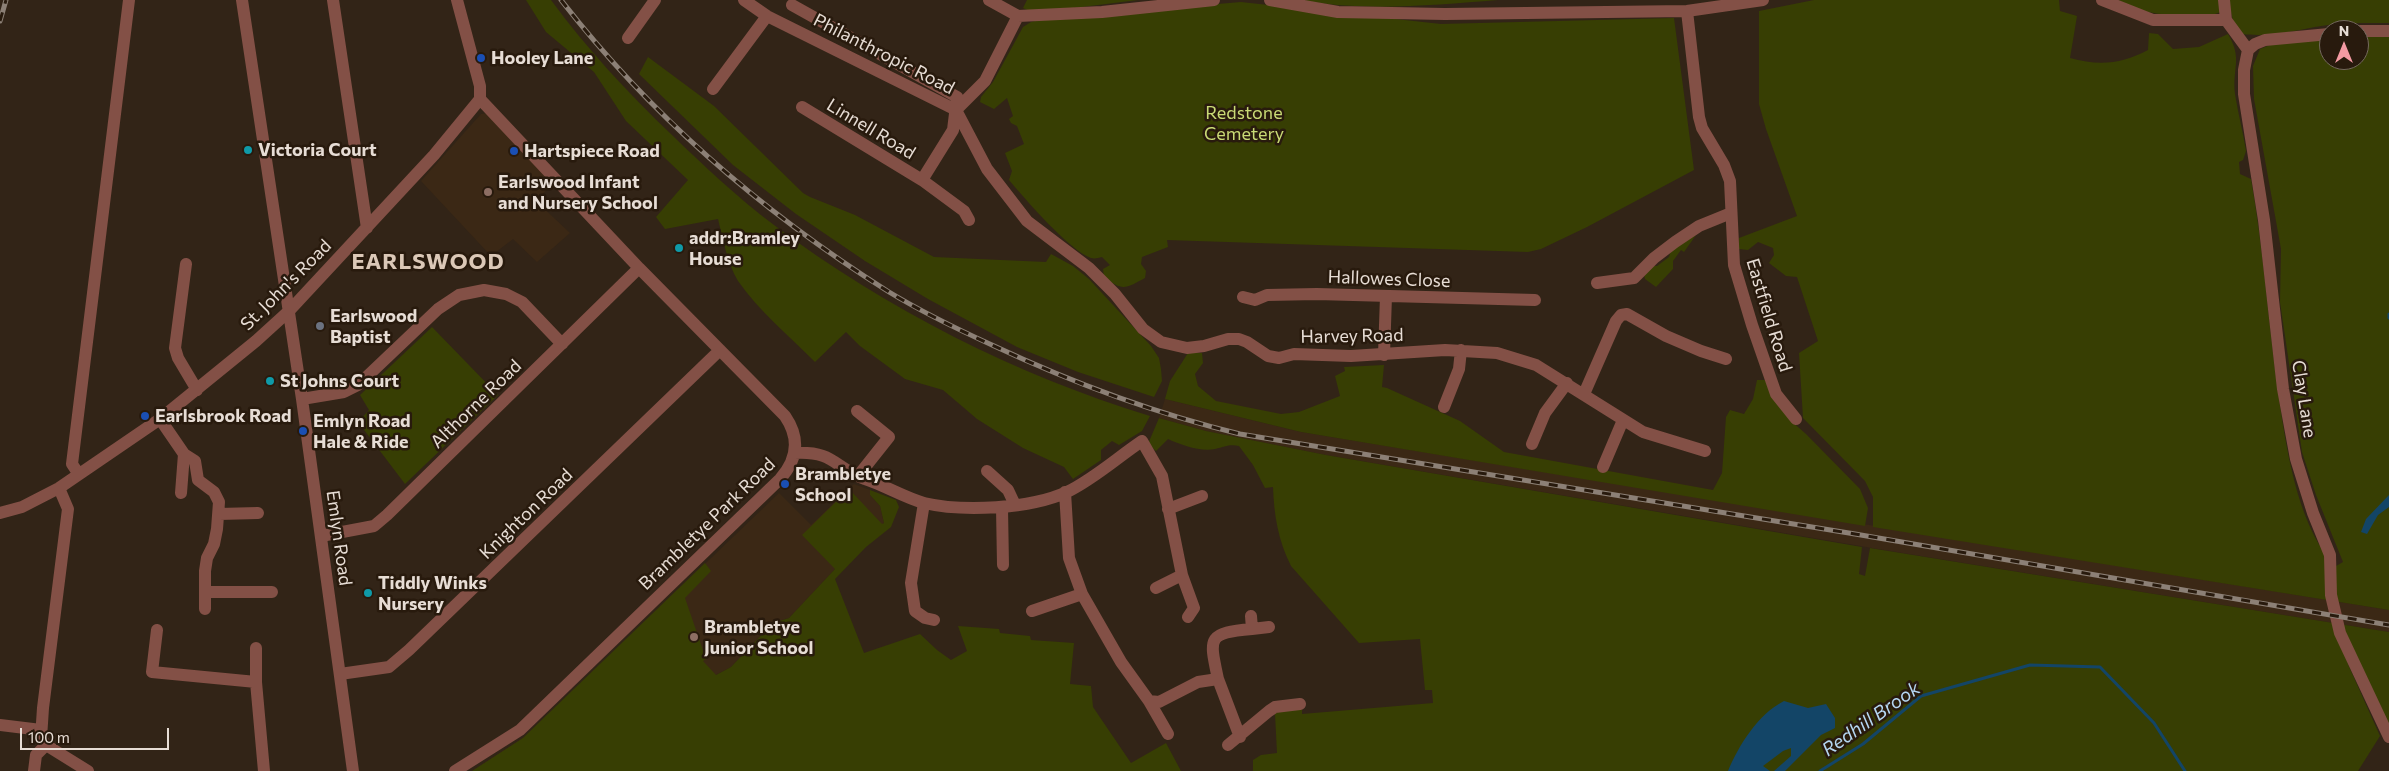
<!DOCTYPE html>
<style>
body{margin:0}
#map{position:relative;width:2389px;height:771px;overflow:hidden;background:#322417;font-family:Commissioner,sans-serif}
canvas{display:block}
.north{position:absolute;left:2319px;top:20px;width:50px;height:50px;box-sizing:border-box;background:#281a0d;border:1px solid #74685d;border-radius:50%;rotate:0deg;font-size:14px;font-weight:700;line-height:20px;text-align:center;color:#e7ddd5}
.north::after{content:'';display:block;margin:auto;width:18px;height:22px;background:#f49aa2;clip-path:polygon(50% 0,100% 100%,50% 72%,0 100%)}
.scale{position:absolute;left:20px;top:728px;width:149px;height:22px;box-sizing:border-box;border:2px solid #e7ddd5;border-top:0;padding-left:6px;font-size:15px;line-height:18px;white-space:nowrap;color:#e7ddd5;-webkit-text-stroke:4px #281a0d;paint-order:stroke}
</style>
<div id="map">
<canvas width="2389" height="771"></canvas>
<div class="north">N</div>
<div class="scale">100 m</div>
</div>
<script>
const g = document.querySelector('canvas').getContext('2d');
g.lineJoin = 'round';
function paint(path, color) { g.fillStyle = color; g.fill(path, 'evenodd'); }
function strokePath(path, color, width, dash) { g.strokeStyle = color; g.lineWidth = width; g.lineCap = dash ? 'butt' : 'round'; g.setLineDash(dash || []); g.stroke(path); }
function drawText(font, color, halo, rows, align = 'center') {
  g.font = font + ' Commissioner,sans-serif'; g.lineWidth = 5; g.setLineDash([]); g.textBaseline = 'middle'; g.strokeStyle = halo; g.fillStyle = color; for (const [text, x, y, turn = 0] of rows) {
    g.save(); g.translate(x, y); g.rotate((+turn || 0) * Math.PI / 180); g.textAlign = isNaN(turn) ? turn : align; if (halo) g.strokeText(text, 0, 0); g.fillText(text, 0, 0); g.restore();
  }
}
const built = new Path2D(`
 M 488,113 L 554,182 L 536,201 L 570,233 L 537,262 L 513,239 L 491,256 L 421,181 L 481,114 Z
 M 1165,399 L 1301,432 L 2389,610 L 2389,632 L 1878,549 L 1326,455 L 1206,431 L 1159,418 Z
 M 854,484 L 870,490 L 870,495 L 880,506 L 884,523 L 835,569 L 789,618 L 773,623 L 731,667 L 700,683 L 472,771 L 523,738 L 779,493 L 811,525 Z`);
const green = new Path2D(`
 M 526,0 L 551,0 C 588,50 627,92 672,135 C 704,166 738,198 774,225 C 886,309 1016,375 1150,416 L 1142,431 L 1119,445 L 1112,441 L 1101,450 L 1101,460 L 1073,479 L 1064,467 L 1023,448 L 977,419 L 943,390 L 905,379 L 860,346 L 846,332 L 815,362 C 789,336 759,311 738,281 C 727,263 723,239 718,219 L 665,229 L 656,217 L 688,180 L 626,121 L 594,72 L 546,32 Z
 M 1027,0 L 1138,0 L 1034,13 L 1023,8 Z
 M 1300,0 L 1498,0 C 1433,5 1365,12 1300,0 Z
 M 1814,0 L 2059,0 L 2060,11 L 2077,16 L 2070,58 C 2099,66 2122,64 2148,50 L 2149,33 L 2158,34 L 2173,49 L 2199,47 L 2228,34 C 2243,59 2232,68 2235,94 C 2238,113 2243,132 2246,151 L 2243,160 L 2239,162 L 2240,174 L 2251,179 C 2263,247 2268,317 2277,385 C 2285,439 2296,527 2336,566 L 2343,562 L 2316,495 L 2302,452 L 2280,302 L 2281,249 L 2254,99 L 2253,66 L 2260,49 L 2280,41 L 2329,39 L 2329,60 L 2359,60 L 2359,35 L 2389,36 L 2389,610 L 1873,527 L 1873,497 L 1865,481 L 1803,418 L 1799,353 L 1818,341 L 1797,277 L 1786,276 L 1769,263 L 1774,255 L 1773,248 L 1758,242 L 1748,250 L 1739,249 L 1739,238 L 1797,216 L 1766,129 L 1759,104 L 1759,11 Z
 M 2118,0 L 2219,0 L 2222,11 C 2211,20 2158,15 2144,11 C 2135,9 2127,4 2118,0 Z
 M 2228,0 L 2389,0 L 2389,23 C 2365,23 2339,22 2315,27 C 2288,32 2270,37 2242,34 L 2234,25 Z
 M 1241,2 L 1441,24 L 1674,18 L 1694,170 L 1587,227 L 1541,249 L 1528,252 L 1167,240 L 1168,247 L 1142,257 L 1141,264 L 1146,271 L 1145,278 C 1126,288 1123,292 1104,277 L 1103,269 L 1110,265 L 1102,257 C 1098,258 1095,259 1091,258 C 1069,250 1025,199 1009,180 L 1012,171 L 1005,153 L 1024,144 L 1017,126 L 1011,123 L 1009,119 L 1013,116 L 1007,98 L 994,109 L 980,102 L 981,97 L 993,82 L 1023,27 L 1031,22 L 1043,19 Z
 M 648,57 L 714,106 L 803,193 L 810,197 L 855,215 L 934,257 L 1046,262 L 1051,254 L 1073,266 L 1089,279 L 1151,346 L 1159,358 L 1161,369 L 1162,381 L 1154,397 L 1078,372 L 1017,347 L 928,299 L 865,261 L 796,214 L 733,165 L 639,74 Z
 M 1696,235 L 1684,252 L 1681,250 L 1673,261 L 1673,269 L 1656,287 L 1645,279 L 1644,275 L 1653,266 L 1657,266 L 1669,257 L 1671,250 Z
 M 432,327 L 498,395 L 405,484 L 358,422 L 369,410 L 360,395 Z
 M 1188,353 L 1202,353 L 1203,363 L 1195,374 L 1198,386 L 1216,401 L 1281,414 L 1299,412 L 1340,396 L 1335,376 L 1345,371 L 1344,367 L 1384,365 L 1382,387 L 1387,388 L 1460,421 L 1504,452 L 1713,490 L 1722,473 L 1726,417 L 1730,410 L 1744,414 L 1753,399 L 1757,380 L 1765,380 L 1790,420 L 1806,434 L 1860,489 L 1868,508 L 1865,526 L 1301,432 L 1165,399 L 1170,381 Z
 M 1159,418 L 1206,431 L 1326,455 L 1862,547 L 1859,574 L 1865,576 L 1870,548 L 2389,632 L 2389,728 L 2347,662 L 2380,736 L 2358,771 L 1253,771 L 1253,760 L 1261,755 L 1277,753 L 1275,714 L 1279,711 L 1302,709 L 1302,714 L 1433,703 L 1432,690 L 1425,690 L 1420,639 L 1359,643 L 1291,566 C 1278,540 1274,515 1273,487 L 1265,488 L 1253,465 L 1239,446 C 1229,444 1225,447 1215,449 C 1201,452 1181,445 1168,439 L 1156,451 L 1148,444 Z
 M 849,489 L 882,524 L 884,523 L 880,506 L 870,495 L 870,490 L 896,500 L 899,507 L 891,527 L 866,547 L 835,579 L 864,653 L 920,634 L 937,650 L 951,660 L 967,651 L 958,626 L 999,629 L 1000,633 L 1030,636 L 1031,640 L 1074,643 L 1070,684 L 1091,686 L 1093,707 L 1131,763 L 1166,743 L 1181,771 L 472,771 L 523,738 L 705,563 L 711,571 L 685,598 L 706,659 L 703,661 L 716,675 L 731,667 L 773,623 L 789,618 L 835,569 L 802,535 Z`);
const water = new Path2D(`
 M 2389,495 L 2389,507 L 2378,515 L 2367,534 L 2361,532 L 2366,519 Z
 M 1784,701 L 1808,708 L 1826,704 L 1835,718 L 1835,728 L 1821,735 L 1785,771 L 1774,771 L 1791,756 L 1791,748 L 1783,751 L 1763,766 L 1770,771 L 1728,771 C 1739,745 1758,714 1784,701 Z`);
const stream = new Path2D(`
 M 2389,314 L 2389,318
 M 1820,771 L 1863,744 L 1921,696 L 2030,665 L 2100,667 L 2154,723 L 2185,771`);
const street = new Path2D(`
 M 242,0 L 302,399 L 353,771
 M 333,0 L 367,228
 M 744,0 L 767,16 L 956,110 L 987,169 L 1027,221 L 1089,268 L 1115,294 L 1143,329 L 1161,342 L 1187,348 L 1204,346 L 1228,339 L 1239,339 L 1247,342 L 1268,356 L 1279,358 L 1294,354 L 1351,356 L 1445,350 L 1497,353 L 1536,365 L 1643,432 L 1705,451
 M 989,0 L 1018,16
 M 1270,0 L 1338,12 L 1445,14 L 1687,11 L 1763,0
 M 2102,0 L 2153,20 L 2226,20
 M 2224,0 L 2226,20 L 2248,50
 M 792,5 L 957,97 L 953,130 L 922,180 L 964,211 L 969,220
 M 1687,11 L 1699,117 L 1702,128 L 1724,165 L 1730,181 L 1734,265 L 1752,325 L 1776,394 L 1796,419
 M 2359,31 L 2389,31
 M 2329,34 L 2265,40 L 2255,44 L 2248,50 L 2244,70 L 2244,94 L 2264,220 L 2283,389 L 2296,459 L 2313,513 L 2330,555 L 2331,595 L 2340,633 L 2389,737
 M 628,38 L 655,0
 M 713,89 L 767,16
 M 802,107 L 922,180
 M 956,110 L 985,81 L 1018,16 L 1102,12 L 1214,0
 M 186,264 L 175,348 L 178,358 L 197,390
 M 1597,283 L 1634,278 L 1654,258 L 1675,242 L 1699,226 L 1731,213
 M 1243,297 L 1255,300 L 1267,295 L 1317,294 L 1535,300
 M 1384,355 L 1386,296
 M 1584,394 L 1616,321 L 1621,315 L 1627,314 L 1666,336 L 1701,351 L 1726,359
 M 302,399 L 344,392 L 358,385 L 438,309 L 459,295 L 484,290 L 506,294 L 522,302 L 562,344
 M 1444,407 L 1459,369 L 1461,350
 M 857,411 L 889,437 L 858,476
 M 160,419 L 184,454 L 195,461 L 198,480 L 214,492 L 219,502 L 217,529 L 214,544 L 207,558 L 205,571 L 205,609
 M 1532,444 L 1545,413 L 1567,383
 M 795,453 C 835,451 834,468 865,479 C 884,485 905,498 924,503 C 963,512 1030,509 1067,492 C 1094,479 1118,457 1142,441 L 1162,476 L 1182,575 L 1194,608 L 1188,617
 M 1603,467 L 1623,420
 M 987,471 L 1008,490 L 1015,505
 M 78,473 L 72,464 L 129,0
 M 59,488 L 68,509 L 43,708 L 41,738 L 46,745 L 88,771
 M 1065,492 L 1069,558 L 1082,594 L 1121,662 L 1149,701 L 1168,734
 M 181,493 L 184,454
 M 924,503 L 911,583 L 915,611 L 925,618 L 934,620
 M 1002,508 L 1003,565
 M 1168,509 L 1202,496
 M 0,513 L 22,507 L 59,488 L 160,419 L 256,341 L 289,311 L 434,155 L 480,99 L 480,86 L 457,0
 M 219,514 L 258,513
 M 321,536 L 374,526 L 387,515 L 639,268
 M 1156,588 L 1182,575
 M 205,592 L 272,592
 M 1032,611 L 1082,594
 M 1252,629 L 1269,627
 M 157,630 L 152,672 L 256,682 L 264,771
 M 256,648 L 256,682
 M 340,674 L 389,667 L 409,650 L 720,350
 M 1218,679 C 1209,637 1207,633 1252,629 L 1251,616
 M 1149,701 L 1159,702 L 1198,682 L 1218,679 L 1240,737
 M 0,725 L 41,730
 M 1228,745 L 1269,711 L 1275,707 L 1300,704
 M 34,771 L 36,755 L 46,745
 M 455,771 L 520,730 L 780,479 C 798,459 800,438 785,416 L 639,268 L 480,99`);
const rail = new Path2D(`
 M 561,0 C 651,116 765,214 889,292 C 922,312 957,329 992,345 C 1073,383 1153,413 1240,434 L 1855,534 L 2389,625
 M 0,21 L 6,0`);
const markers = [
 [481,58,5,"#1a4fb4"],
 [248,150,5,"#0f9aa8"],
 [514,151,5,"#1a4fb4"],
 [488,192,5,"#8d6e63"],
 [679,248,5,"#0f9aa8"],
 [320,326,5,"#6b7280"],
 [270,381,5,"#0f9aa8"],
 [145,416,5,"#1a4fb4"],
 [303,431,5,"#1a4fb4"],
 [785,484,5,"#1a4fb4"],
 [368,593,5,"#0f9aa8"],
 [694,637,5,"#8d6e63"]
];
const streetNames = [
 ["Philanthropic Road",884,54,27],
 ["Linnell Road",871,129,31],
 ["Hallowes Close",1389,279,2],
 ["St. John's Road",286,285,-45],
 ["Eastfield Road",1769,315,73],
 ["Harvey Road",1352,336,-1],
 ["Clay Lane",2304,399,81],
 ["Althorne Road",476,404,-44],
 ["Knighton Road",526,514,-44],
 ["Brambletye Park Road",707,524,-44],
 ["Emlyn Road",339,538,82]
];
const poiNames = [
 ["Hooley Lane",491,58],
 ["Victoria Court",258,150],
 ["Hartspiece Road",524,151],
 ["Earlswood Infant",498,182],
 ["and Nursery School",498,203],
 ["addr:Bramley",689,238],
 ["House",689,259],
 ["Earlswood",330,316],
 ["Baptist",330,337],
 ["St Johns Court",280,381],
 ["Earlsbrook Road",155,416],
 ["Emlyn Road",313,421],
 ["Hale & Ride",313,442],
 ["Brambletye",795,474],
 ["School",795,495],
 ["Tiddly Winks",378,583],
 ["Nursery",378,604],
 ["Brambletye",704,627],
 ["Junior School",704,648]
];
const parkNames = [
 ["Redstone",1244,113],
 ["Cemetery",1244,134]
];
const waterNames = [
 ["Redhill Brook",1871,719,-35]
];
const districtNames = [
 ["EARLSWOOD",428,262]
];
paint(built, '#3b2815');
paint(green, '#373e03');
paint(water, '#134567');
strokePath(stream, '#134567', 3);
strokePath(street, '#835046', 12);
strokePath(rail, '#8c8076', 5);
strokePath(rail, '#281a0d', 3, [9]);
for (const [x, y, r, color] of markers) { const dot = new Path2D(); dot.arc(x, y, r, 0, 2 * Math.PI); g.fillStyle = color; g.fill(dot); strokePath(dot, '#281a0d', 2); }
drawText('18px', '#e7ddd5', '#281a0d', streetNames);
drawText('bold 18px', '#e7ddd5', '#281a0d', poiNames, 'left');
drawText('18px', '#c9da75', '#281a0d', parkNames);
drawText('italic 19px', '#b5d6f1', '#281a0d', waterNames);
g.letterSpacing = '1px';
drawText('bold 22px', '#dbc8b7', '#281a0d', districtNames);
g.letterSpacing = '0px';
</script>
